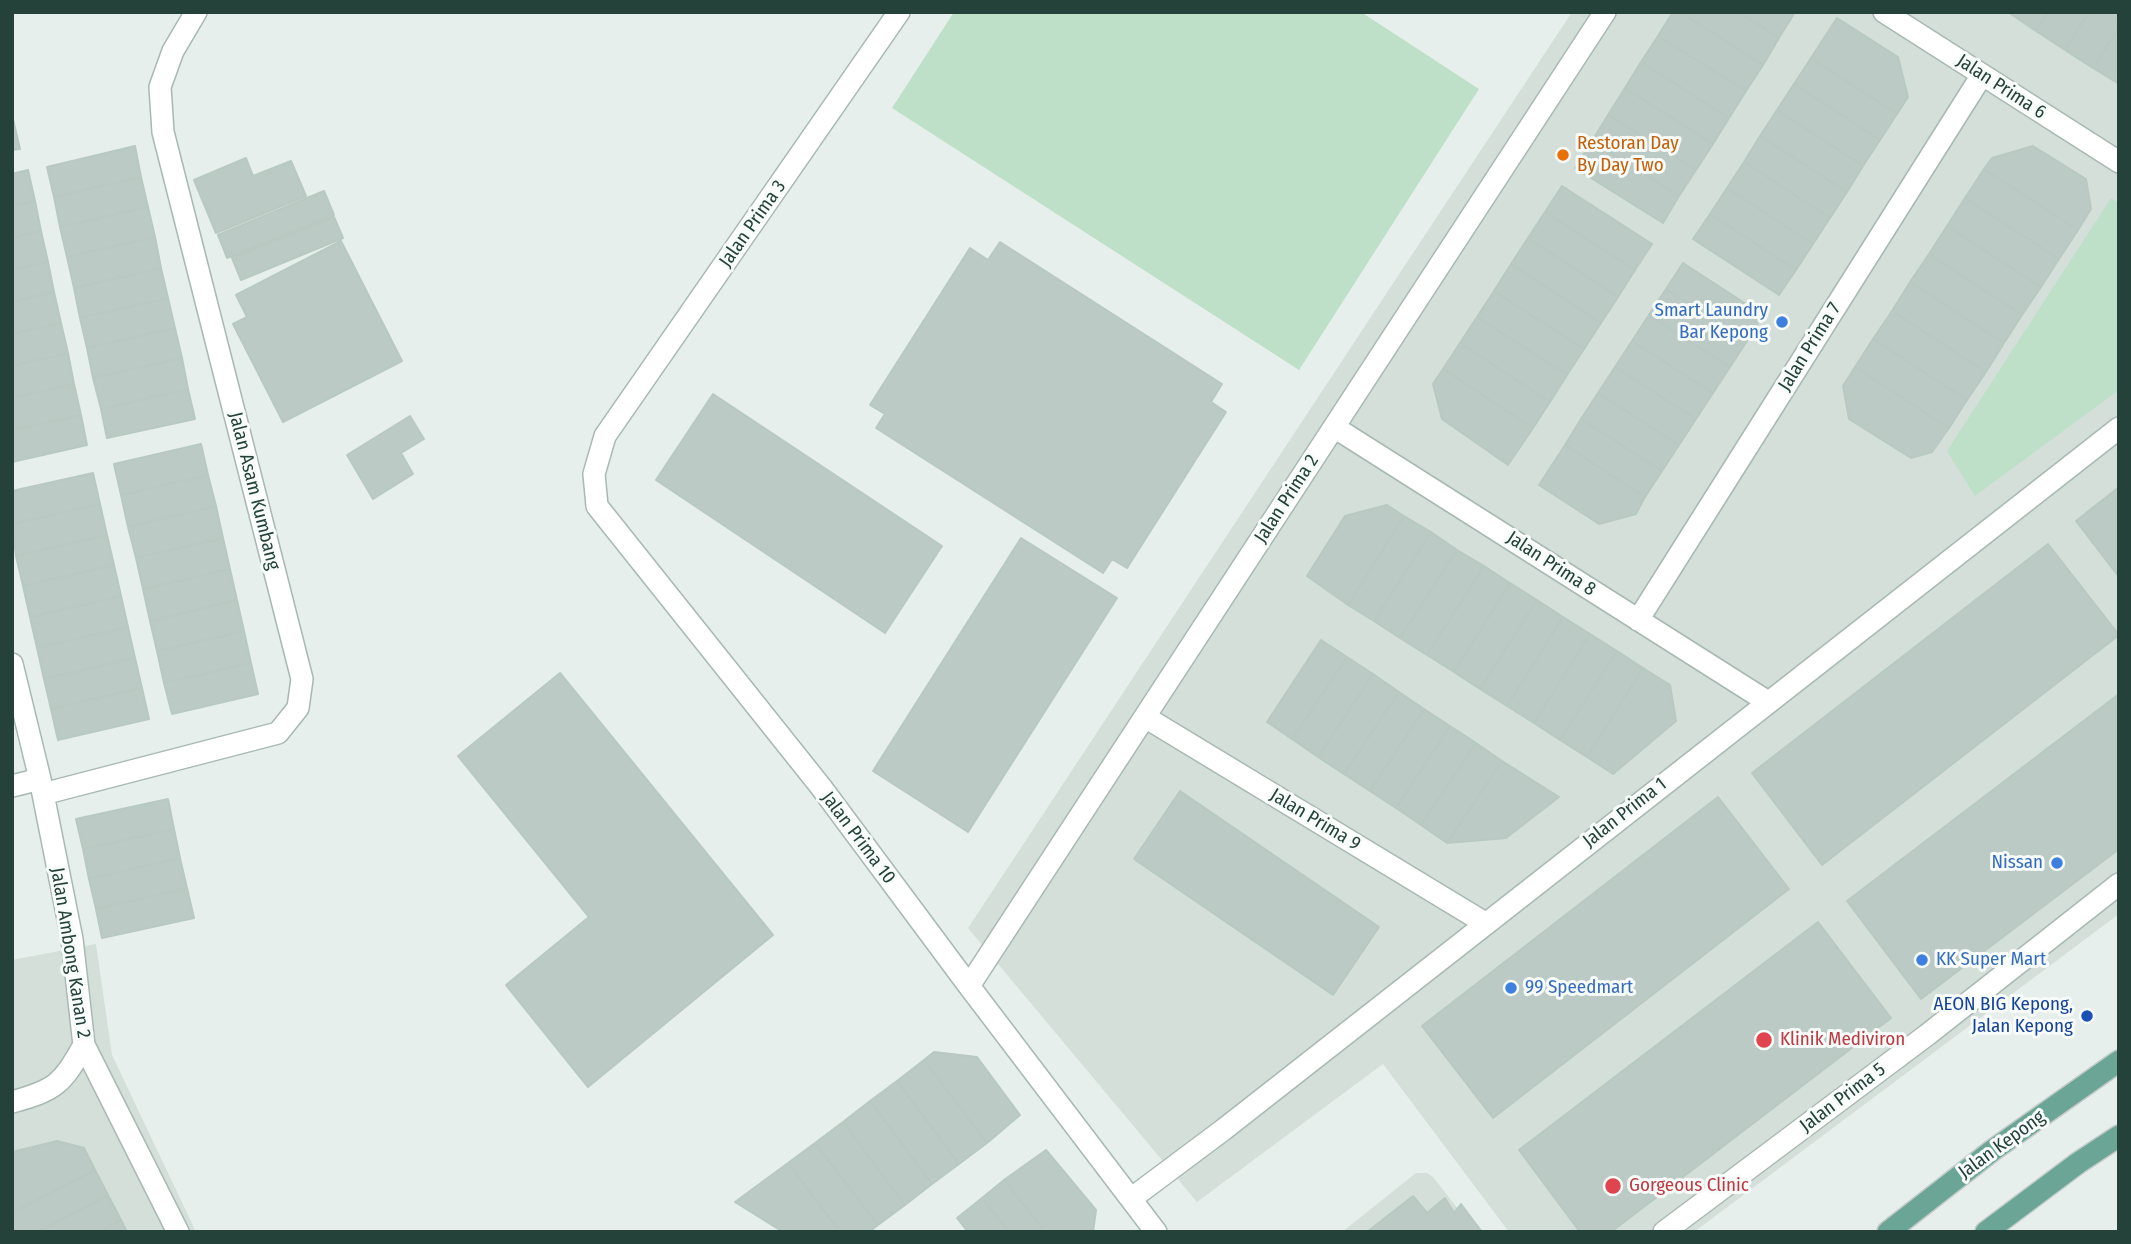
<!DOCTYPE html>
<style>
body{margin:0}
#map{position:relative;width:2131px;height:1244px;overflow:hidden;background:#e6efeb;font-family:"Fira Sans Condensed",sans-serif}
canvas{display:block}
.frame{position:absolute;inset:0;border:14px solid #24423a;pointer-events:none}
</style>
<div id="map">
<canvas width="2131" height="1244"></canvas>
<div class="frame"></div>
</div>
<script>
const g = document.querySelector('canvas').getContext('2d');
g.lineJoin = 'round';
function paint(path, color) { g.fillStyle = color; g.fill(path, 'evenodd'); }
function strokePath(path, color, width, dash) { g.strokeStyle = color; g.lineWidth = width; g.lineCap = dash ? 'butt' : 'round'; g.setLineDash(dash || []); g.stroke(path); }
function drawText(font, color, halo, rows, align = 'center') {
  g.font = font + ' "Fira Sans Condensed",sans-serif'; g.lineWidth = 6; g.setLineDash([]); g.textBaseline = 'middle'; g.strokeStyle = halo; g.fillStyle = color; for (const [text, x, y, turn = 0] of rows) {
    g.save(); g.translate(x, y); g.rotate((+turn || 0) * Math.PI / 180); g.textAlign = isNaN(turn) ? turn : align; if (halo) g.strokeText(text, 0, 0); g.fillText(text, 0, 0); g.restore();
  }
}
const built = new Path2D(`
 M 1572,12 L 2119,12 L 2119,914 L 1694,1232 L 1509,1232 L 1383,1064 L 1197,1202 L 968,928 Z
 M 96,944 L 112,1055 L 196,1232 L 12,1232 L 12,960 Z
 M 1416,1173 L 1427,1173 L 1433,1177 L 1476,1232 L 1342,1232 Z`);
const green = new Path2D(`
 M 954,12 L 1361,12 L 1479,89 L 1299,370 L 892,108 Z
 M 2111,198 L 2119,203 L 2119,390 L 1975,496 L 1947,451 Z`);
const building = new Path2D(`
 M 1673,12 L 1680,12 L 1763,65 L 1746,91 L 1658,36 Z
 M 1680,12 L 1739,12 L 1779,38 L 1763,65 Z
 M 1739,12 L 1795,12 L 1779,38 Z
 M 2008,12 L 2048,12 L 2036,31 Z
 M 2048,12 L 2089,12 L 2065,50 L 2036,31 Z
 M 2089,12 L 2119,12 L 2119,28 L 2093,68 L 2065,50 Z
 M 1837,18 L 1898,57 L 1908,97 L 1897,114 L 1811,58 Z
 M 2119,28 L 2119,84 L 2093,68 Z
 M 1658,36 L 1746,91 L 1729,118 L 1641,62 Z
 M 1811,58 L 1897,114 L 1880,140 L 1794,84 Z
 M 1641,62 L 1729,118 L 1713,144 L 1625,88 Z
 M 1794,84 L 1880,140 L 1863,166 L 1777,110 Z
 M 1625,88 L 1713,144 L 1696,170 L 1608,115 Z
 M 1777,110 L 1863,166 L 1847,192 L 1760,136 Z
 M 12,115 L 20,149 L 12,150 Z
 M 1608,115 L 1696,170 L 1679,196 L 1592,141 Z
 M 1760,136 L 1847,192 L 1830,218 L 1744,162 Z
 M 1592,141 L 1679,196 L 1663,223 L 1575,168 Z
 M 135,146 L 141,177 L 54,197 L 47,167 Z
 M 2033,146 L 2086,179 L 2091,209 L 2078,230 L 1984,169 L 1992,158 Z
 M 246,158 L 253,176 L 291,161 L 306,196 L 216,233 L 194,180 Z
 M 1744,162 L 1830,218 L 1813,244 L 1727,188 Z
 M 1984,169 L 2078,230 L 2059,259 L 1965,198 Z
 M 28,170 L 35,201 L 12,206 L 12,174 Z
 M 141,177 L 148,207 L 60,227 L 54,197 Z
 M 1562,186 L 1652,244 L 1635,270 L 1545,212 Z
 M 1727,188 L 1813,244 L 1796,270 L 1710,214 Z
 M 324,191 L 334,215 L 227,258 L 218,235 Z
 M 1965,198 L 2059,259 L 2041,287 L 1947,226 Z
 M 35,201 L 41,231 L 12,238 L 12,206 Z
 M 148,207 L 155,237 L 67,257 L 60,227 Z
 M 1545,212 L 1635,270 L 1618,297 L 1528,238 Z
 M 1710,214 L 1796,270 L 1779,295 L 1693,239 Z
 M 334,217 L 343,238 L 241,280 L 232,258 Z
 M 1947,226 L 2041,287 L 2022,315 L 1929,254 Z
 M 41,231 L 48,262 L 12,270 L 12,238 Z
 M 155,237 L 161,268 L 74,288 L 67,257 Z
 M 1528,238 L 1618,297 L 1601,323 L 1511,264 Z
 M 341,241 L 402,361 L 283,422 L 233,324 L 247,317 L 236,295 Z
 M 1000,242 L 1222,384 L 1211,402 L 1226,412 L 1127,568 L 1112,559 L 1103,573 L 876,428 L 885,414 L 870,405 L 970,248 L 988,260 Z
 M 1929,254 L 2022,315 L 2004,343 L 1910,282 Z
 M 48,262 L 54,292 L 12,302 L 12,270 Z
 M 1683,263 L 1763,315 L 1747,341 L 1666,289 Z
 M 1511,264 L 1601,323 L 1584,349 L 1494,291 Z
 M 161,268 L 168,298 L 80,318 L 74,288 Z
 M 1910,282 L 2004,343 L 1986,372 L 1892,311 Z
 M 1666,289 L 1747,341 L 1730,367 L 1649,315 Z
 M 1494,291 L 1584,349 L 1567,375 L 1477,317 Z
 M 54,292 L 61,323 L 12,334 L 12,302 Z
 M 168,298 L 175,328 L 87,348 L 80,318 Z
 M 1892,311 L 1986,372 L 1967,400 L 1873,339 Z
 M 1649,315 L 1730,367 L 1713,393 L 1632,341 Z
 M 1477,317 L 1567,375 L 1550,402 L 1460,343 Z
 M 61,323 L 68,353 L 12,366 L 12,334 Z
 M 175,328 L 182,358 L 93,378 L 87,348 Z
 M 1873,339 L 1967,400 L 1949,428 L 1855,367 Z
 M 1632,341 L 1713,393 L 1696,419 L 1615,367 Z
 M 1460,343 L 1550,402 L 1533,428 L 1443,369 Z
 M 68,353 L 74,384 L 12,398 L 12,366 Z
 M 182,358 L 188,389 L 101,409 L 93,378 Z
 M 1615,367 L 1696,419 L 1679,445 L 1598,393 Z
 M 1855,367 L 1949,428 L 1932,452 L 1911,458 L 1849,419 L 1843,386 Z
 M 1443,369 L 1533,428 L 1508,465 L 1442,419 L 1433,384 Z
 M 74,384 L 81,415 L 12,430 L 12,398 Z
 M 188,389 L 195,419 L 107,438 L 101,409 Z
 M 1598,393 L 1679,445 L 1662,471 L 1581,419 Z
 M 713,394 L 942,546 L 885,633 L 656,480 Z
 M 81,415 L 87,445 L 12,462 L 12,430 Z
 M 410,416 L 424,439 L 401,453 L 413,474 L 373,499 L 347,455 Z
 M 1581,419 L 1662,471 L 1645,497 L 1565,445 Z
 M 201,444 L 208,475 L 121,495 L 114,464 Z
 M 1565,445 L 1645,497 L 1636,514 L 1599,524 L 1539,485 Z
 M 93,473 L 100,504 L 12,524 L 12,491 Z
 M 208,475 L 216,506 L 128,527 L 121,495 Z
 M 2119,487 L 2119,577 L 2076,521 Z
 M 100,504 L 107,535 L 16,556 L 12,524 Z
 M 1387,505 L 1404,516 L 1348,605 L 1307,576 L 1345,516 Z
 M 216,506 L 223,538 L 136,558 L 128,527 Z
 M 1404,516 L 1431,532 L 1374,621 L 1348,605 Z
 M 1431,532 L 1457,550 L 1400,638 L 1374,621 Z
 M 107,535 L 114,565 L 23,586 L 16,556 Z
 M 223,538 L 230,569 L 143,589 L 136,558 Z
 M 1021,538 L 1117,598 L 968,832 L 873,771 Z
 M 2048,544 L 2119,635 L 1822,865 L 1752,773 Z
 M 1457,550 L 1484,566 L 1427,655 L 1400,638 Z
 M 114,565 L 121,596 L 30,617 L 23,586 Z
 M 1484,566 L 1510,583 L 1454,672 L 1427,655 Z
 M 230,569 L 237,600 L 150,621 L 143,589 Z
 M 1510,583 L 1537,600 L 1480,689 L 1454,672 Z
 M 121,596 L 128,627 L 37,648 L 30,617 Z
 M 237,600 L 244,631 L 157,651 L 150,621 Z
 M 1537,600 L 1563,617 L 1507,706 L 1480,689 Z
 M 1563,617 L 1590,634 L 1534,723 L 1507,706 Z
 M 128,627 L 135,658 L 44,679 L 37,648 Z
 M 244,631 L 251,663 L 164,683 L 157,651 Z
 M 1590,634 L 1617,651 L 1560,740 L 1534,723 Z
 M 1321,640 L 1347,657 L 1292,739 L 1267,722 Z
 M 1617,651 L 1643,668 L 1587,757 L 1560,740 Z
 M 1347,657 L 1373,674 L 1318,757 L 1292,739 Z
 M 135,658 L 142,688 L 51,709 L 44,679 Z
 M 251,663 L 258,694 L 172,714 L 164,683 Z
 M 1643,668 L 1670,685 L 1676,721 L 1613,774 L 1587,757 Z
 M 560,673 L 773,935 L 588,1087 L 506,985 L 589,917 L 458,756 Z
 M 1373,674 L 1399,692 L 1344,774 L 1318,757 Z
 M 142,688 L 149,719 L 58,740 L 51,709 Z
 M 1399,692 L 1424,709 L 1370,791 L 1344,774 Z
 M 2119,694 L 2119,849 L 1921,999 L 1847,901 Z
 M 1424,709 L 1450,726 L 1396,808 L 1370,791 Z
 M 1450,726 L 1476,743 L 1421,825 L 1396,808 Z
 M 1476,743 L 1502,761 L 1447,843 L 1421,825 Z
 M 1502,761 L 1559,797 L 1506,838 L 1447,843 Z
 M 1180,791 L 1379,927 L 1333,995 L 1134,859 Z
 M 1718,797 L 1789,889 L 1493,1118 L 1422,1026 Z
 M 168,799 L 174,829 L 83,849 L 76,819 Z
 M 174,829 L 180,858 L 89,879 L 83,849 Z
 M 180,858 L 187,888 L 96,909 L 89,879 Z
 M 187,888 L 194,918 L 102,938 L 96,909 Z
 M 1818,922 L 1891,1018 L 1611,1232 L 1580,1232 L 1519,1150 Z
 M 934,1052 L 977,1057 L 1020,1115 L 987,1143 L 924,1060 Z
 M 924,1060 L 987,1143 L 959,1164 L 897,1081 Z
 M 897,1081 L 959,1164 L 932,1184 L 870,1101 Z
 M 870,1101 L 932,1184 L 905,1205 L 843,1122 Z
 M 843,1122 L 905,1205 L 878,1225 L 815,1143 Z
 M 57,1141 L 84,1148 L 95,1170 L 12,1213 L 12,1152 Z
 M 815,1143 L 878,1225 L 869,1232 L 840,1232 L 788,1163 Z
 M 1046,1150 L 1096,1210 L 1093,1232 L 1045,1232 L 1004,1180 Z
 M 788,1163 L 840,1232 L 783,1232 L 735,1202 Z
 M 95,1170 L 108,1195 L 38,1232 L 12,1232 L 12,1213 Z
 M 1004,1180 L 1045,1232 L 1009,1232 L 982,1198 Z
 M 108,1195 L 121,1220 L 100,1232 L 38,1232 Z
 M 1413,1196 L 1427,1213 L 1445,1198 L 1454,1213 L 1461,1204 L 1482,1232 L 1367,1232 Z
 M 982,1198 L 1009,1232 L 968,1232 L 957,1218 Z
 M 121,1220 L 127,1232 L 100,1232 Z`);
const minor = new Path2D(`
 M 899,12 L 605,436 L 594,474 L 597,506 L 821,787 L 969,986 L 1156,1232
 M 1884,12 L 2119,162
 M 1334,427 L 1768,702
 M 1638,620 L 1982,75
 M 12,664 L 40,779 L 72,939 L 84,1045 L 178,1232
 M 1145,717 L 1485,923
 M 12,786 L 40,779
 M 43,794 L 278,733 L 298,708 L 302,679 L 163,132 L 160,87 L 173,51 L 196,12
 M 969,986 L 1605,12
 M 12,1102 C 56,1090 62,1084 84,1045
 M 1132,1198 L 1223,1130 L 2119,428
 M 1664,1232 L 1927,1035 L 2119,884`);
const primary = new Path2D(`
 M 1888,1232 L 1993,1150 L 2119,1061
 M 1986,1232 L 2078,1163 L 2119,1136`);
const markers = [
 [1563,155,7,"#e8710a"],
 [1782,322,7,"#3f7fe0"],
 [2057,863,7,"#3f7fe0"],
 [1922,960,7,"#3f7fe0"],
 [1511,988,7,"#3f7fe0"],
 [2087,1016,7,"#1a4fb4"],
 [1764,1040,9,"#e0444e"],
 [1613,1186,9,"#e0444e"]
];
const streetNames = [
 ["Jalan Prima 6",2001,87,33],
 ["Jalan Prima 3",753,224,-55],
 ["Jalan Prima 7",1810,347,-58],
 ["Jalan Asam Kumbang",254,491,76],
 ["Jalan Prima 2",1287,499,-57],
 ["Jalan Prima 8",1551,564,33],
 ["Jalan Prima 1",1625,813,-38],
 ["Jalan Prima 9",1315,820,31],
 ["Jalan Prima 10",858,838,53],
 ["Jalan Ambong Kanan 2",70,953,81],
 ["Jalan Prima 5",1843,1098,-37],
 ["Jalan Kepong",2002,1145,-36]
];
const foodNames = [
 ["Restoran Day",1577,144],
 ["By Day Two",1577,166]
];
const shopNames = [
 ["Smart Laundry",1768,311],
 ["Bar Kepong",1768,333],
 ["Nissan",2043,863],
 ["KK Super Mart",1936,960,"left"],
 ["99 Speedmart",1525,988,"left"]
];
const transitNames = [
 ["AEON BIG Kepong,",2073,1005],
 ["Jalan Kepong",2073,1027]
];
const healthNames = [
 ["Klinik Mediviron",1780,1040],
 ["Gorgeous Clinic",1629,1186]
];
paint(built, '#d4dfda');
paint(green, '#bfe0c8');
paint(building, '#bbcac4');
strokePath(building, '#b8c9c2', 2);
strokePath(minor, '#a8b8b2', 24);
strokePath(primary, '#c2cac8', 24);
strokePath(minor, '#fff', 21);
strokePath(primary, '#6aa596', 21);
for (const [x, y, r, color] of markers) { const dot = new Path2D(); dot.arc(x, y, r, 0, 2 * Math.PI); g.fillStyle = color; g.fill(dot); strokePath(dot, '#f7fbf9', 2.5); }
drawText('19px', '#24423a', '#f7fbf9', streetNames);
drawText('19px', '#c56008', '#f7fbf9', foodNames, 'left');
drawText('19px', '#366cbe', '#f7fbf9', shopNames, 'right');
drawText('19px', '#164399', '#f7fbf9', transitNames, 'right');
drawText('19px', '#be3a42', '#f7fbf9', healthNames, 'left');
</script>
